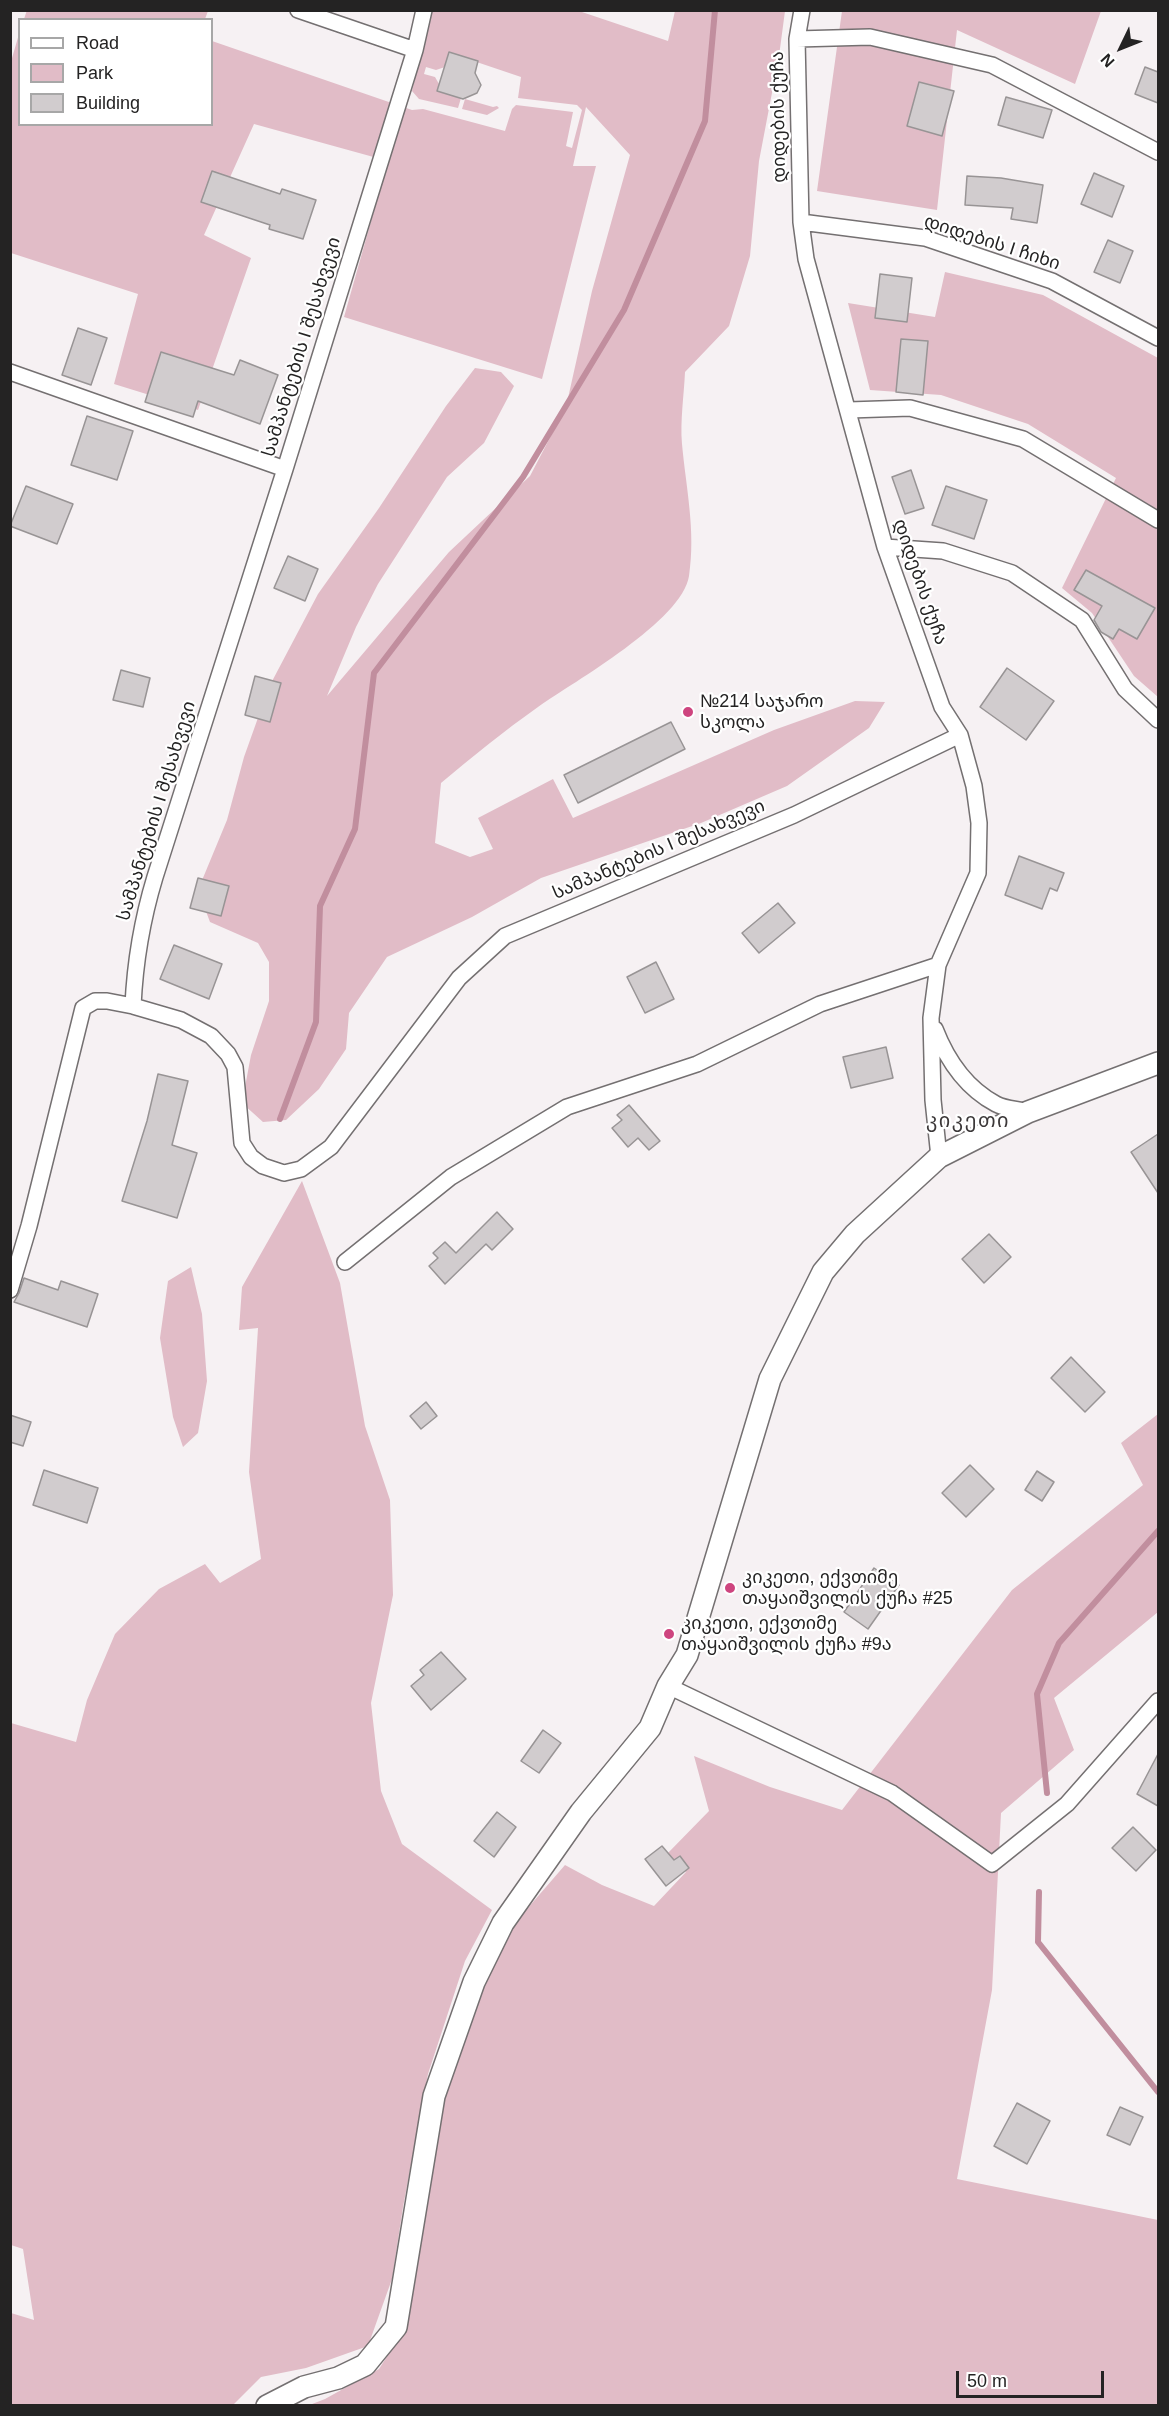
<!DOCTYPE html>
<meta charset="utf-8">
<style>
body{margin:0}
#map{position:relative;width:1169px;height:2416px;overflow:hidden;background:#f6f1f3;font-family:Helvetica,sans-serif}
canvas{display:block}
.frame{position:absolute;inset:0;border:12px solid #242323;pointer-events:none}
.legend{position:absolute;left:18px;top:18px;width:195px;height:108px;box-sizing:border-box;background:#fff;border:2px solid #a7a7a7;margin:0;padding:8px 10px;list-style:none;font-size:18px;color:#242323}
.legend li{display:flex;align-items:center;gap:12px;height:30px}
.legend b{width:30px;border:2px solid #a7a7a7}
.north{position:absolute;left:1091px;top:18px;width:60px;height:60px;-webkit-text-stroke:4px #fff;paint-order:stroke;rotate:227deg;font-size:16px;font-weight:700;line-height:24px;text-align:center;color:#242323}
.north::after{content:'';display:block;margin:auto;width:21px;height:27px;background:#242323;clip-path:polygon(50% 0,100% 100%,50% 72%,0 100%)}
.scale{position:absolute;left:956px;top:2371px;width:148px;height:27px;box-sizing:border-box;border:3px solid #242323;border-top:0;padding-left:8px;font-size:18px;line-height:21px;white-space:nowrap;color:#242323;-webkit-text-stroke:4px #fff;paint-order:stroke}
</style>
<div id="map">
<canvas width="1169" height="2416"></canvas>
<div class="frame"></div>
<ul class="legend">
<li><b style="height:8px;background:#fff"></b>Road</li>
<li><b style="height:16px;background:#e1bcc7"></b>Park</li>
<li><b style="height:16px;background:#d1ccce"></b>Building</li>
</ul>
<div class="north">N</div>
<div class="scale">50 m</div>
</div>
<script>
const g = document.querySelector('canvas').getContext('2d');
g.lineJoin = 'round';
function paint(path, color) { g.fillStyle = color; g.fill(path, 'evenodd'); }
function strokePath(path, color, width, dash) { g.strokeStyle = color; g.lineWidth = width; g.lineCap = dash ? 'butt' : 'round'; g.setLineDash(dash || []); g.stroke(path); }
function drawText(font, color, halo, rows, align = 'center') {
  g.font = font + ' Helvetica,"Noto Sans Georgian",sans-serif'; g.lineWidth = 4.5; g.setLineDash([]); g.textBaseline = 'middle'; g.strokeStyle = halo; g.fillStyle = color; for (const [text, x, y, turn = 0] of rows) {
    g.save(); g.translate(x, y); g.rotate((+turn || 0) * Math.PI / 180); g.textAlign = isNaN(turn) ? turn : align; if (halo) g.strokeText(text, 0, 0); g.fillText(text, 0, 0); g.restore();
  }
}
const green = new Path2D(`
 M 27,10 L 208,10 L 208,11 L 205,19 L 24,19 Z
 M 431,11 L 579,11 L 668,41 L 675,11 L 785,11 L 779,56 L 759,161 L 750,256 L 729,326 L 685,372 C 684,395 680,421 682,444 C 686,488 696,531 689,576 C 682,621 575,681 538,707 C 504,731 472,757 441,783 L 435,843 L 470,857 L 493,849 L 478,818 L 553,779 L 573,818 L 774,730 L 855,701 L 885,702 L 869,728 L 787,786 L 701,823 L 541,878 L 472,917 L 387,957 L 349,1013 L 346,1049 L 319,1089 L 286,1120 L 263,1122 L 242,1103 L 251,1055 L 269,1001 L 269,962 L 258,943 L 210,922 L 198,890 L 227,820 L 244,757 L 269,687 L 318,594 L 379,508 L 446,406 L 475,368 L 501,372 L 514,386 L 484,443 L 447,477 L 378,584 L 356,627 L 327,696 L 449,552 L 530,476 L 566,407 L 592,291 L 630,155 L 586,107 L 573,166 L 596,166 L 542,379 L 344,317 L 388,161 L 254,124 L 204,235 L 251,258 L 198,410 L 114,384 L 138,294 L 11,253 L 10,65 L 19,34 L 20,124 L 212,124 L 212,41 L 412,110 L 423,109 L 505,131 L 512,109 L 516,105 L 573,112 L 566,146 L 572,148 L 582,110 L 577,105 L 518,98 L 521,77 L 450,53 L 445,67 L 436,70 L 426,67 L 424,74 L 435,77 L 439,84 L 437,91 L 461,98 L 458,108 L 419,99 L 412,91 Z
 M 842,11 L 1101,11 L 1075,84 L 957,30 L 937,210 L 817,191 Z
 M 465,99 L 493,107 L 497,106 L 499,108 L 487,115 L 462,109 Z
 M 945,272 L 1043,295 L 1158,358 L 1158,697 L 1134,676 L 1092,613 L 1062,588 L 1116,478 L 1028,424 L 941,395 L 870,390 L 848,303 L 935,317 Z
 M 302,1181 L 340,1283 L 365,1426 L 390,1500 L 393,1595 L 371,1703 L 381,1791 L 402,1844 L 492,1910 L 465,1961 L 428,2074 L 403,2207 L 392,2279 L 368,2346 L 306,2368 L 261,2377 L 233,2405 L 11,2405 L 11,2313 L 34,2320 L 23,2249 L 11,2245 L 11,1723 L 76,1742 L 87,1700 L 115,1634 L 159,1589 L 205,1564 L 220,1583 L 261,1559 L 249,1472 L 258,1328 L 239,1330 L 242,1287 Z
 M 191,1267 L 202,1314 L 207,1381 L 198,1433 L 183,1447 L 173,1417 L 160,1338 L 168,1281 Z
 M 1158,1414 L 1158,1612 L 1054,1698 L 1074,1750 L 1001,1813 L 992,1990 L 957,2179 L 1158,2220 L 1158,2405 L 307,2406 L 325,2399 L 379,2369 L 404,2330 L 444,2100 L 492,1957 L 514,1924 L 565,1865 L 602,1885 L 654,1906 L 686,1872 L 667,1854 L 709,1811 L 694,1756 L 770,1787 L 842,1810 L 1012,1590 L 1143,1485 L 1121,1443 Z`);
const stream = new Path2D(`
 M 280,1119 L 316,1022 L 320,906 L 355,829 L 374,673 L 523,477 L 624,310 L 705,121 L 715,10
 M 1047,1793 L 1037,1694 L 1059,1643 L 1158,1531
 M 1039,1892 L 1038,1942 L 1158,2092`);
const building = new Path2D(`
 M 449,52 L 478,61 L 475,73 L 481,85 L 477,93 L 463,99 L 437,91 Z
 M 1145,67 L 1158,72 L 1158,103 L 1135,94 Z
 M 919,82 L 954,91 L 942,136 L 907,126 Z
 M 1006,97 L 1052,110 L 1043,138 L 998,125 Z
 M 212,171 L 280,194 L 282,189 L 316,200 L 303,239 L 269,229 L 270,225 L 201,202 Z
 M 1094,173 L 1124,186 L 1112,217 L 1081,204 Z
 M 967,176 L 1001,178 L 1043,185 L 1037,223 L 1011,219 L 1013,208 L 965,205 Z
 M 1108,240 L 1133,251 L 1120,283 L 1094,272 Z
 M 880,274 L 912,278 L 907,322 L 875,318 Z
 M 78,328 L 107,338 L 91,385 L 62,375 Z
 M 901,339 L 928,341 L 923,395 L 896,392 Z
 M 161,352 L 234,375 L 240,360 L 278,375 L 260,424 L 198,401 L 193,417 L 145,402 Z
 M 87,416 L 133,431 L 117,480 L 71,465 Z
 M 911,470 L 924,508 L 905,514 L 892,477 Z
 M 26,486 L 73,504 L 57,544 L 10,526 Z
 M 946,486 L 987,500 L 974,539 L 932,525 Z
 M 288,556 L 318,569 L 305,601 L 274,588 Z
 M 1086,570 L 1155,608 L 1137,639 L 1119,629 L 1113,639 L 1101,632 L 1094,620 L 1102,606 L 1074,590 Z
 M 1007,668 L 1054,701 L 1026,740 L 980,707 Z
 M 121,670 L 150,678 L 143,707 L 113,700 Z
 M 255,676 L 281,683 L 270,722 L 245,715 Z
 M 671,722 L 685,749 L 578,803 L 564,775 Z
 M 1019,856 L 1064,873 L 1057,891 L 1050,888 L 1042,909 L 1005,895 Z
 M 198,878 L 229,886 L 221,916 L 190,908 Z
 M 778,903 L 795,923 L 759,953 L 742,933 Z
 M 174,945 L 222,964 L 209,999 L 160,979 Z
 M 656,962 L 674,999 L 645,1013 L 627,977 Z
 M 886,1047 L 893,1078 L 851,1088 L 843,1057 Z
 M 158,1074 L 188,1081 L 172,1145 L 197,1153 L 177,1218 L 122,1201 L 147,1121 Z
 M 629,1105 L 660,1141 L 649,1150 L 638,1138 L 628,1147 L 612,1128 L 622,1120 L 617,1115 Z
 M 1158,1134 L 1158,1193 L 1131,1152 Z
 M 497,1212 L 513,1229 L 492,1250 L 486,1244 L 445,1284 L 429,1266 L 438,1258 L 433,1253 L 445,1242 L 456,1253 Z
 M 989,1234 L 1011,1257 L 984,1283 L 962,1259 Z
 M 24,1278 L 58,1290 L 61,1281 L 98,1294 L 87,1327 L 14,1302 L 19,1293 Z
 M 1071,1357 L 1105,1392 L 1085,1412 L 1051,1378 Z
 M 426,1402 L 437,1416 L 421,1429 L 410,1416 Z
 M 10,1415 L 31,1422 L 23,1446 L 10,1442 Z
 M 970,1465 L 994,1489 L 966,1517 L 942,1493 Z
 M 44,1470 L 98,1488 L 87,1523 L 33,1505 Z
 M 1037,1471 L 1054,1482 L 1042,1501 L 1025,1490 Z
 M 874,1568 L 899,1585 L 868,1629 L 844,1612 Z
 M 441,1652 L 466,1679 L 431,1710 L 411,1686 L 424,1675 L 420,1670 Z
 M 543,1730 L 561,1743 L 539,1773 L 521,1761 Z
 M 1158,1754 L 1158,1806 L 1137,1794 Z
 M 497,1812 L 516,1827 L 494,1857 L 474,1841 Z
 M 1133,1827 L 1156,1850 L 1136,1871 L 1112,1848 Z
 M 662,1846 L 674,1860 L 680,1856 L 689,1868 L 666,1886 L 645,1859 Z
 M 1017,2103 L 1050,2121 L 1027,2164 L 994,2146 Z
 M 1120,2107 L 1143,2117 L 1130,2145 L 1107,2135 Z`);
const street = new Path2D(`
 M 298,10 L 415,50
 M 802,10 L 797,39 L 801,222 L 806,259 L 885,547 L 942,707 L 960,735 L 974,786 L 979,823 L 978,873 L 938,965 L 931,1018 L 933,1100 L 939,1157
 M 797,39 L 870,37 L 992,65 L 1158,152
 M 801,222 L 925,238 L 1052,281 L 1158,338
 M 10,372 L 285,469
 M 849,410 L 910,408 L 1023,439 L 1158,520
 M 885,547 L 943,551 L 1012,573 L 1082,620 L 1125,689 L 1158,720
 M 133,1006 C 135,961 142,920 155,877 L 285,469 L 415,50 L 424,10
 M 935,1029 C 947,1060 966,1088 996,1104 C 1005,1109 1018,1109 1028,1112
 M 345,1262 L 451,1177 L 567,1107 L 697,1064 L 820,1004 L 938,965
 M 10,1290 L 29,1226 L 83,1008 L 95,1001 L 107,1001 L 133,1006 L 181,1020 L 211,1036 L 228,1054 L 235,1067 L 242,1143 L 251,1157 L 263,1166 L 284,1173 L 301,1169 L 331,1147 L 459,978 L 505,936 L 794,815 L 960,735
 M 668,1686 L 892,1793 L 992,1864 L 1067,1804 L 1158,1701`);
const secondary = new Path2D(`
 M 267,2406 L 304,2387 L 338,2378 L 365,2365 L 396,2327 L 434,2096 L 474,1982 L 503,1923 L 581,1812 L 650,1728 L 668,1686 L 687,1655 L 770,1379 L 823,1272 L 855,1234 L 939,1157 L 1028,1112 L 1158,1063`);
const markers = [
 [688,712,6,"#ce457f"],
 [730,1588,6,"#ce457f"],
 [669,1634,6,"#ce457f"]
];
const streetNames = [
 ["დიდების ქუჩა",779,117,-91],
 ["დიდების I ჩიხი",992,243,18],
 ["სამპანტების I შესახვევი",302,347,-73],
 ["დიდების ქუჩა",920,582,71],
 ["სამპანტების I შესახვევი",157,811,-73],
 ["სამპანტების I შესახვევი",659,850,-23]
];
const poiNames = [
 ["№214 საჯარო",700,702],
 ["სკოლა",700,723],
 ["კიკეთი, ექვთიმე",742,1578],
 ["თაყაიშვილის ქუჩა #25",742,1599],
 ["კიკეთი, ექვთიმე",681,1624],
 ["თაყაიშვილის ქუჩა #9ა",681,1645]
];
const neighbourhoodNames = [
 ["კიკეთი",968,1121]
];
paint(green, '#e1bcc7');
strokePath(stream, '#c18e9e', 6);
paint(building, '#d1ccce');
strokePath(building, '#989495', 1.5);
strokePath(street, '#747071', 18);
strokePath(secondary, '#747071', 24);
strokePath(street, '#fff', 15);
strokePath(secondary, '#fff', 21);
for (const [x, y, r, color] of markers) { const dot = new Path2D(); dot.arc(x, y, r, 0, 2 * Math.PI); g.fillStyle = color; g.fill(dot); strokePath(dot, '#fff', 2); }
drawText('18px', '#242323', '#fff', streetNames);
drawText('18px', '#242323', '#fff', poiNames, 'left');
g.letterSpacing = '1.5px';
drawText('20px', '#3c3839', '#fff', neighbourhoodNames);
g.letterSpacing = '0px';
</script>
